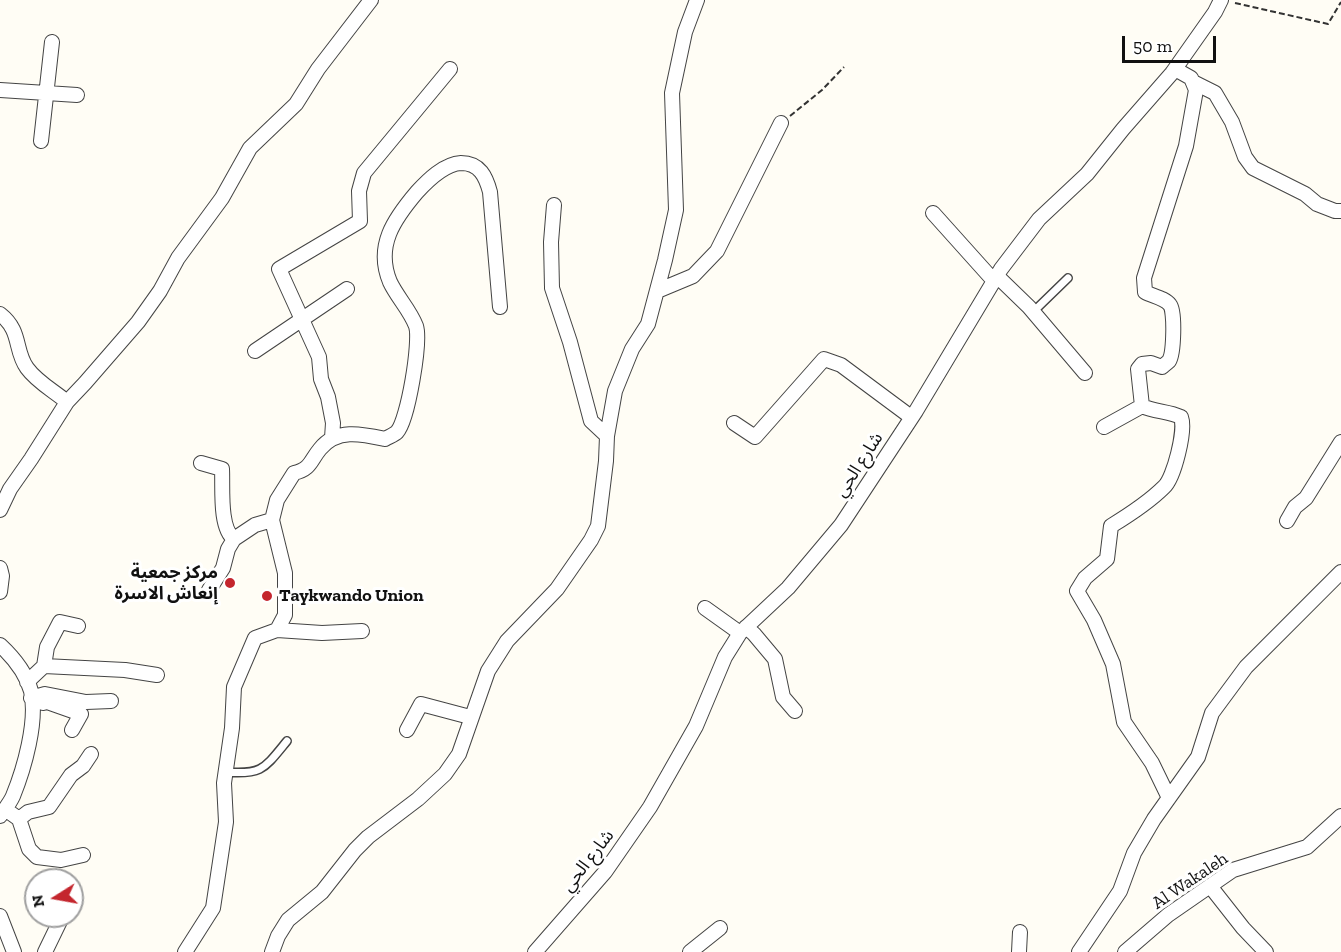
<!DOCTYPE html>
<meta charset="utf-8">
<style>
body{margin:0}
#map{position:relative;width:1341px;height:952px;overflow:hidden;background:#fffdf5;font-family:"Zilla Slab",serif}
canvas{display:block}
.north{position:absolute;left:24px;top:868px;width:60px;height:60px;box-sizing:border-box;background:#fff;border:2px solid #a0a0a0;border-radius:50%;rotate:259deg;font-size:16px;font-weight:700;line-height:24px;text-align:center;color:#111}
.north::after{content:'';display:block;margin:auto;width:21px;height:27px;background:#c4262e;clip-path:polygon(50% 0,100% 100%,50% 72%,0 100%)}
.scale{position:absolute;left:1122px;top:36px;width:94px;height:27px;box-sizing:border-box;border:3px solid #111;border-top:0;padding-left:8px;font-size:18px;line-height:21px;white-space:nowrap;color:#111;-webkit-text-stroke:4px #fff;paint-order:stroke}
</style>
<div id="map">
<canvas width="1341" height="952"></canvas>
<div class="north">N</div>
<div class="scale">50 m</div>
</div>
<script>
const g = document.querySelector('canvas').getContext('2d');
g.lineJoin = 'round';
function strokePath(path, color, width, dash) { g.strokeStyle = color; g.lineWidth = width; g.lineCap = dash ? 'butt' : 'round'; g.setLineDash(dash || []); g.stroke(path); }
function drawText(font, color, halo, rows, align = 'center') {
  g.font = font + ' "Zilla Slab","Noto Sans Arabic",serif'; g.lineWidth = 6; g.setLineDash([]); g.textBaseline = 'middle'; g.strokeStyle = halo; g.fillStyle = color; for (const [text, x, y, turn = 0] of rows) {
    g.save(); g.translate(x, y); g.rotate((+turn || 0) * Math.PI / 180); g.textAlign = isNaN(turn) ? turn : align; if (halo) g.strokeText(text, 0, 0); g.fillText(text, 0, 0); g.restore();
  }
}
const path = new Path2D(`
 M 1235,3 L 1328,24 L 1341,2
 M 790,116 L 822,90 L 844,67`);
const lane = new Path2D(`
 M 1033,312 L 1068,278
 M 225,772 C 262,775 264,769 287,741`);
const street = new Path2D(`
 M 1193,82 L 1215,93 L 1232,122 L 1245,157 L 1253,168 L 1305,194 L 1317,204 L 1335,211 L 1341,211
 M 0,90 L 77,95
 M 41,141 L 52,42
 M 554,205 L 551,242 L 552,288 L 570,342 L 591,421 L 607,436
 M 933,213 L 994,281
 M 997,276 L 1029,307 L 1085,373
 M 657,291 L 693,276 L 717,251 L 781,123
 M 0,314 C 22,331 14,350 27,368 C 37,382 54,391 67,402
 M 255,351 L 347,289
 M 734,423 L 755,437 L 824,359 L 841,365 L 911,417
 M 1104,427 L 1142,406
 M 332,438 L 333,423 L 328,397 L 321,379 L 319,357 L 279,269 L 360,221 L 359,191 L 364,173 L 450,69
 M 201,463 L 222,469 C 223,487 219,528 234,539
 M 0,510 L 10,489 L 31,459 L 67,402 L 85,383 L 138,322 L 160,291 L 178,258 L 222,198 L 250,148 L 296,104 L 318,69 L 371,0
 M 1287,521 L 1295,507 L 1306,498 L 1341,442
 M 0,568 L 2,576 L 0,592
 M 209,590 L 223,568 L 228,549 L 234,539 L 255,525 L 272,520
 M 705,608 L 740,633
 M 746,627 L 754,634 L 775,659 L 783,697 L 795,711
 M 277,630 L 322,633 L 362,631
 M 0,645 C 13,657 26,673 31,691 C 38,721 24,769 13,796 C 10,803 4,810 0,816
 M 44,666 L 47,647 L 60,622 L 78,626
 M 27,682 L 44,666 L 125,670 L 157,675
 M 31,698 L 45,694 L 86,702 L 111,701
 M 43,703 L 47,702 L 81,714 L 72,730
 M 407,730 L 421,704 L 470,717
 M 1169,798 L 1152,763 L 1124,722 L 1113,664 L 1094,620 L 1077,591 L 1085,578 L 1107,559 L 1111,526 C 1129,515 1149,502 1164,487 C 1174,478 1186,430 1181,417 C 1168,411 1155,412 1142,406 L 1138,369 L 1142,364 L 1151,363 L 1162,367 C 1164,365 1167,363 1169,361 C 1174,353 1175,311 1170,305 C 1165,298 1152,296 1145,292 L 1144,278 L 1186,146 L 1196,90 L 1191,78 L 1175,69
 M 5,809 L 19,819 L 29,849 L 37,857 L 61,860 L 83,855
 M 19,819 L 28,812 L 49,807 L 71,775 L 83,766 L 91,754
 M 1210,886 L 1243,928 L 1266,952
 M 0,916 L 14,952
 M 45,952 L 61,919
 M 185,952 L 213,908 L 226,822 L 224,783 L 232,728 L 234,687 L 255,638 L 277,630 L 285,615 L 285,573 L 272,520 L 277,500 L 294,473 C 311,469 310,461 320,449 C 337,428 362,434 385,439 C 388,437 394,435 397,432 C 408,420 421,341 416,326 C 410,310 397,297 390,282 C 375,246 394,219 417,192 C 428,180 444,164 461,163 C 480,163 486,177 490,192 L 500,307
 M 272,952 L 278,936 L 288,920 L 322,892 L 355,850 L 368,837 L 418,799 L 445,774 L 459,754 L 488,671 L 507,641 L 557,589 L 591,540 L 598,526 L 606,461 L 607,436 L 615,391 L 632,349 L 648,324 L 665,260 L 676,210 L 672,93 L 685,32 L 697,0
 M 535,952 L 605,872 L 650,807 L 696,726 L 725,657 L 740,633 L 788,588 L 841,525 L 916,411 L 1001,269 L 1039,219 L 1087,174 L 1123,129 L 1172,73 L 1215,12 L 1221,0
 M 690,952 L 720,928
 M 1019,952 L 1020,932
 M 1079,952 L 1120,891 L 1134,853 L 1154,819 L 1198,757 L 1212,713 L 1246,667 L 1341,572
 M 1125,952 L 1168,915 L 1233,870 L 1307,847 L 1341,816`);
const markers = [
 [230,583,6,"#c4262e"],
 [267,596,6,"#c4262e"]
];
const streetNames = [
 ["شارع الحي",859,465,-57],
 ["شارع الحي",588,861,-52],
 ["Al Wakaleh",1190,881,-34]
];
const poiNames = [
 ["مركز جمعية",218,573],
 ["إنعاش الاسرة",218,594],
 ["Taykwando Union",279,596,"left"]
];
strokePath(lane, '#444', 10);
strokePath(street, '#444', 16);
strokePath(path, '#333', 2, [6, 3]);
strokePath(lane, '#fff', 7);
strokePath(street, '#fff', 14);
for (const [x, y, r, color] of markers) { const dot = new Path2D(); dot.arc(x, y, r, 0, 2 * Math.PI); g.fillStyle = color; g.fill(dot); strokePath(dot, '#fff', 2); }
drawText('18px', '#111', '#fff', streetNames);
drawText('bold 18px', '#111', '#fff', poiNames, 'right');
</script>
